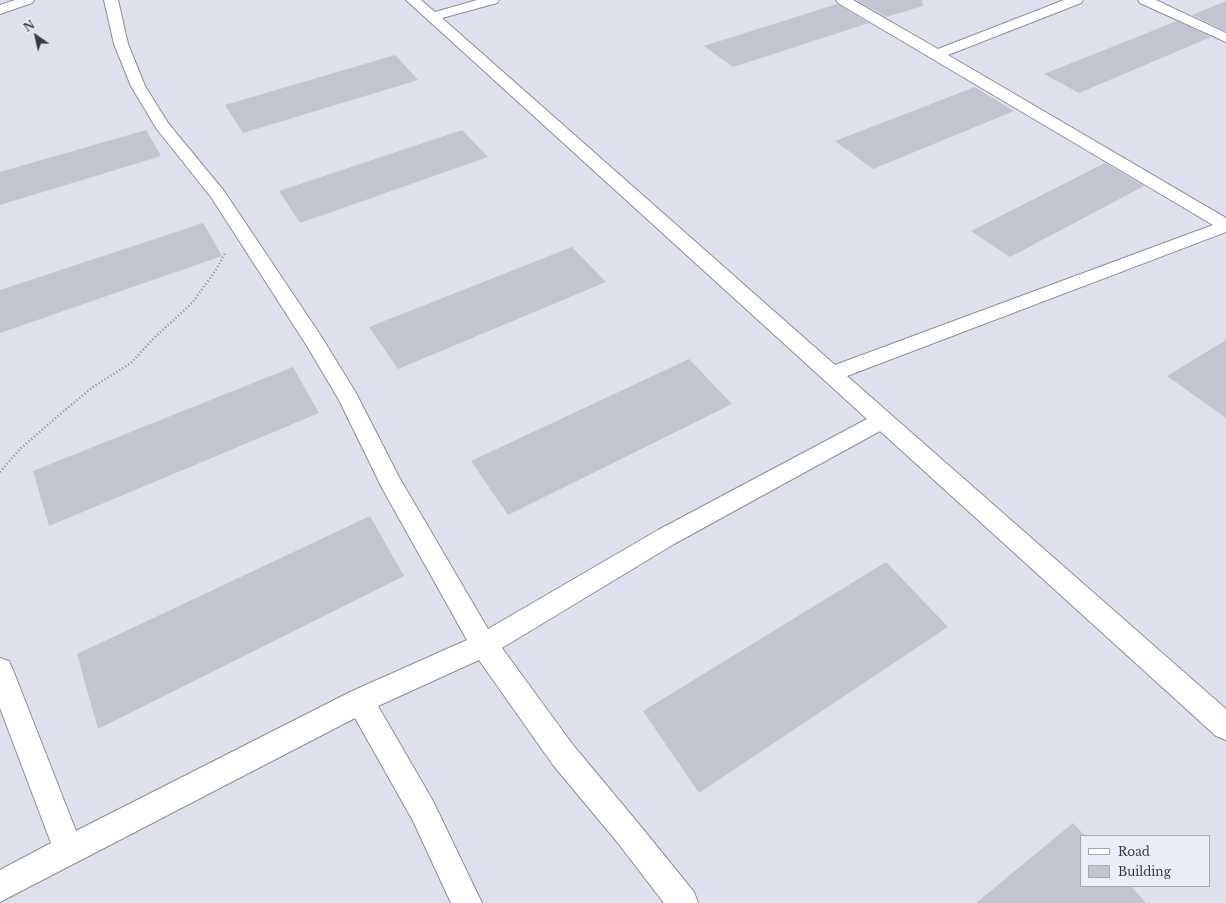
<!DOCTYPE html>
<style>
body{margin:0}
#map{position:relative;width:1226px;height:903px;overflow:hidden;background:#dee0ed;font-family:"Libre Baskerville",serif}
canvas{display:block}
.legend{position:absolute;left:1080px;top:835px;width:130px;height:52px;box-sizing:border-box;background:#ebedfa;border:1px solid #a4a6b0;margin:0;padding:5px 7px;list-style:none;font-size:12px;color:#3a3b40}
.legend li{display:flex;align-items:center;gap:8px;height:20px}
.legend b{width:20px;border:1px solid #a4a6b0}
.north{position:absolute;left:16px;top:16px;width:40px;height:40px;-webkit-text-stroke:3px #ebedfa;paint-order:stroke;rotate:326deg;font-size:11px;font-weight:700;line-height:16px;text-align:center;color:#3a3b40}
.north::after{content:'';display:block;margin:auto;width:14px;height:18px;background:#3a3b40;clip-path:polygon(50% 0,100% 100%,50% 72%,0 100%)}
</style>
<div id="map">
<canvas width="1226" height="903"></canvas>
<ul class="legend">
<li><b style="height:5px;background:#fff"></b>Road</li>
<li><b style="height:11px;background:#c2c4d1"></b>Building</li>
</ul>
<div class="north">N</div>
</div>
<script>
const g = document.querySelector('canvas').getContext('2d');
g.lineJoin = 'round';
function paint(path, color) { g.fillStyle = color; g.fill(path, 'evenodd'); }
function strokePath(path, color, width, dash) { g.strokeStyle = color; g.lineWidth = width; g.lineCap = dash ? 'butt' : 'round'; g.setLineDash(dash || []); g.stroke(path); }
const building = new Path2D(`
 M 856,0 L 922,0 L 923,6 L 886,17 Z
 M 1226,1 L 1226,30 L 1225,31 L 1192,15 Z
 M 837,4 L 869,23 L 733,67 L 704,46 Z
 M 1177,21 L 1211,37 L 1079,93 L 1044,74 Z
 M 395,55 L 418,80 L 243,133 L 225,105 Z
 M 975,87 L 1014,111 L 873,169 L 835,141 Z
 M 146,130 L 161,156 L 0,205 L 0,172 Z
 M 462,130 L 488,157 L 300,223 L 279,191 Z
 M 1105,163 L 1144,186 L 1010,257 L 971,231 Z
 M 203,223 L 222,256 L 0,333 L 0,290 Z
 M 572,247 L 606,282 L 398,369 L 369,327 Z
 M 1226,340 L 1226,418 L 1167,376 Z
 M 689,359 L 732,404 L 508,515 L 471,461 Z
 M 293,367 L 319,413 L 49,526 L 33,471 Z
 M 370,516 L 404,576 L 98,729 L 77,654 Z
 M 886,562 L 948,627 L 699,793 L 643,711 Z
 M 1073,823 L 1085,836 L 1081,836 L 1081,886 L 1131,886 L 1146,903 L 976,903 Z`);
const path = new Path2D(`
 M 0,472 L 20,449 L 59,415 L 93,387 L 131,363 L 154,338 L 192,303 L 216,270 L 225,253`);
const minor = new Path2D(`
 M 15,0 L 34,0 L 32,3 L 0,14 L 0,5 Z
 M 104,0 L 118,0 L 128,44 L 145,86 L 168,123 L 224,191 L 321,336 L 356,393 L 399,477 L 488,629 L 658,530 L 867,419 L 406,0 L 421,0 L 435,12 L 477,0 L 499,0 L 497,3 L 442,18 L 835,365 L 1213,225 L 838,3 L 836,0 L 853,0 L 938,49 L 1064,0 L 1083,0 L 1081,3 L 948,55 L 1226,218 L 1226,232 L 847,376 L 1226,709 L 1226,740 L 1216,736 L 880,431 L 674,544 L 502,648 L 573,745 L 638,823 L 694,892 L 698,903 L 664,903 L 618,843 L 553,765 L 479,660 L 378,706 L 433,801 L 482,903 L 451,903 L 413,821 L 355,718 L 0,902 L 0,870 L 51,843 L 0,708 L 0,658 L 9,661 L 13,670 L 76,831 L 350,692 L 467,640 L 382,488 L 339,400 L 307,346 L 211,197 L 156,128 L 131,86 L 114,44 Z
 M 1138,0 L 1156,0 L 1226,33 L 1226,42 L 1140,3 Z`);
paint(building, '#c2c4d1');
strokePath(minor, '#8d8e9a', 2);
strokePath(path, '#8d8e97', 2.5, [1, 2.5]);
paint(minor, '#fff');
</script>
